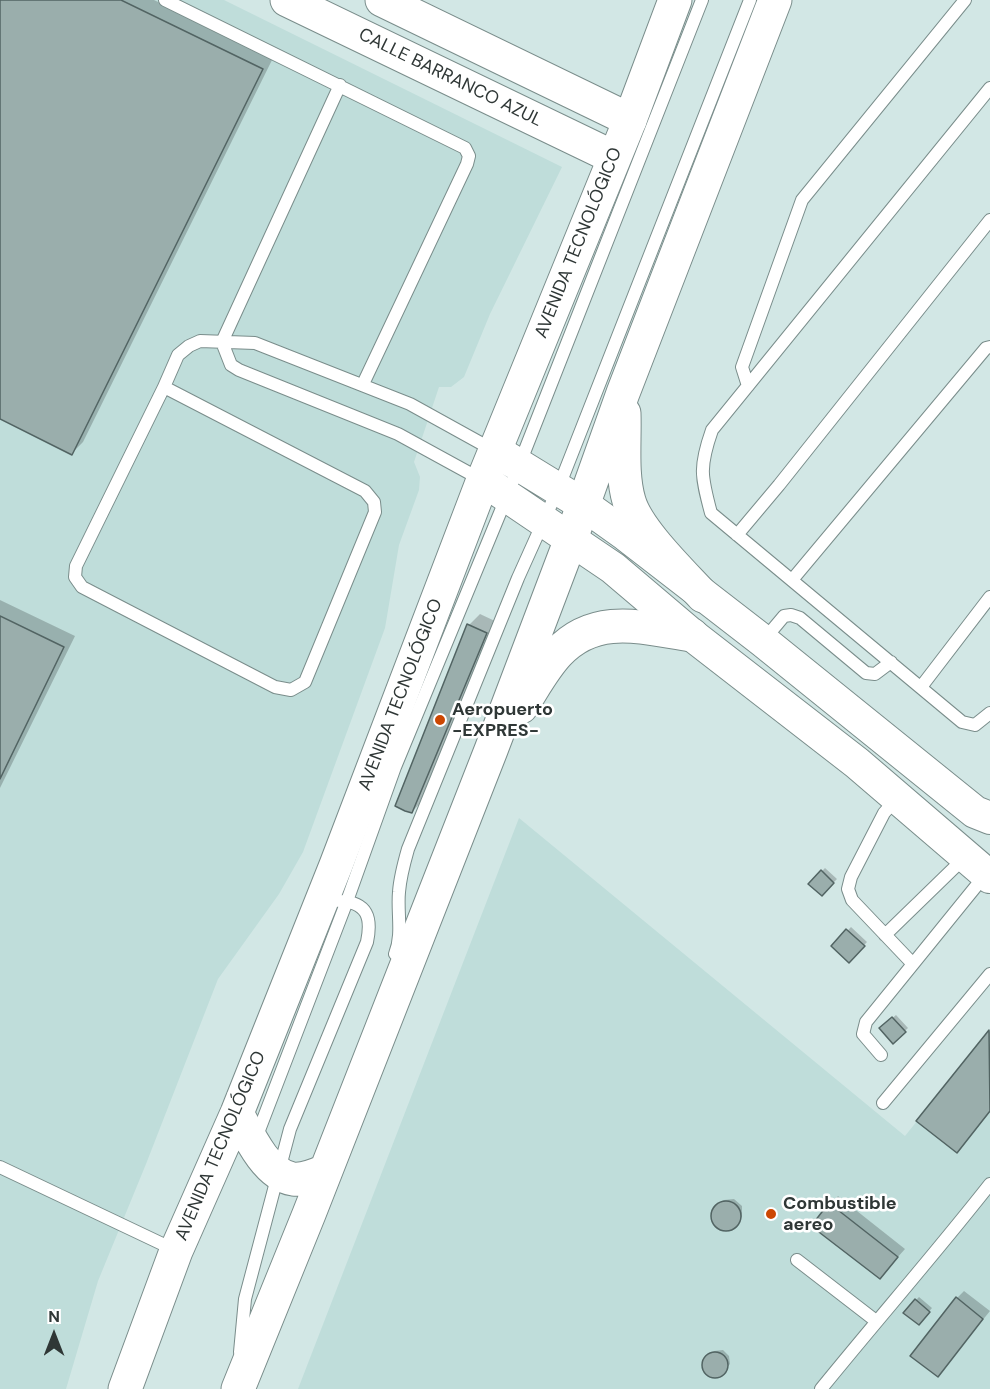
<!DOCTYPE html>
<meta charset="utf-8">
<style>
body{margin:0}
#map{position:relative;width:990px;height:1389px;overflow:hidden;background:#d2e7e5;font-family:"DM Sans",sans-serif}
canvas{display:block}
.north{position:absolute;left:24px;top:1305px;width:60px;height:60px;-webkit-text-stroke:4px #fff;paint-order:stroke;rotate:0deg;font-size:16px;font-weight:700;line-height:24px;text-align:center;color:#2f3736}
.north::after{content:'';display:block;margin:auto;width:21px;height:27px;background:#2f3736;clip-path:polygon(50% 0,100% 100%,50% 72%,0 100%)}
</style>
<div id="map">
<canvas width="990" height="1389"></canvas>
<div class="north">N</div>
</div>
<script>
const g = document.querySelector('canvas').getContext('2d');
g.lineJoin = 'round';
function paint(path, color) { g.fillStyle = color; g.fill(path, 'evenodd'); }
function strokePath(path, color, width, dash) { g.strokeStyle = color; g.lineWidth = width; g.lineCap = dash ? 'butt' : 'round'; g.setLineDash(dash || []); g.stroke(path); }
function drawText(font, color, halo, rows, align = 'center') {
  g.font = font + ' "DM Sans",sans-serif'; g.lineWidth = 5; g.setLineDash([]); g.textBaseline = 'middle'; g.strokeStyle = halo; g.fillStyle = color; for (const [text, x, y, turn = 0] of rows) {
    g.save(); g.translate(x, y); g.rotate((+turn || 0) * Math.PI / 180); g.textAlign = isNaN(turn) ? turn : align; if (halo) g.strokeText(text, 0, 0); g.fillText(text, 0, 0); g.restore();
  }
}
const built = new Path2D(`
 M 0,0 L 224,0 L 562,167 L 490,314 L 464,377 L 451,387 L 439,387 L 414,462 L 420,477 L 419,490 L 399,545 L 385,628 L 303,852 L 279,894 L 218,979 L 146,1164 L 98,1281 L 66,1389 L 0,1389 Z
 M 519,818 L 905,1136 L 990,1030 L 990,1389 L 298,1389 Z`);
const shadow = new Path2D(`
 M 0,0 L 154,0 L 273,58 L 83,442 L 72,453 L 0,418 Z
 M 0,600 L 75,636 L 0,788 Z
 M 480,614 L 497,622 L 423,800 L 412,812 L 469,625 Z
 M 825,868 L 837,879 L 822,894 L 810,884 Z
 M 851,927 L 867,942 L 849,961 L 833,946 Z
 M 896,1015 L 908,1028 L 893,1042 L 881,1028 Z
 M 990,1031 L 990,1112 L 957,1151 L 918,1121 Z
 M 838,1196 L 905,1249 L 880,1277 L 813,1225 Z
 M 734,1199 L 742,1206 L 742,1217 L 731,1228 L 721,1228 L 714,1222 L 713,1211 L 724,1200 Z
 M 964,1291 L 990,1311 L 938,1375 L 957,1298 Z
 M 919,1297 L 932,1308 L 919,1323 L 916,1300 Z
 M 723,1350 L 729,1356 L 730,1364 L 720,1375 L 712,1375 L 705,1370 L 704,1361 L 714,1351 Z`);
const building = new Path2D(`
 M 0,0 L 121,0 L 263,69 L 72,455 L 0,419 Z
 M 0,616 L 64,647 L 0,779 Z
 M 467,624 L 487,633 L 412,813 L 405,811 L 395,806 Z
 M 821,870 L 834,883 L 822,896 L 808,884 Z
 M 846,929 L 865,946 L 849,963 L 831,946 Z
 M 892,1017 L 906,1032 L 893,1044 L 879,1028 Z
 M 989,1030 L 990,1111 L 957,1153 L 916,1121 Z
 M711 1216a15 15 0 1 1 30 0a15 15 0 1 1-30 0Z
 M 829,1203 L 898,1257 L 880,1279 L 811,1226 Z
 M 956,1297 L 983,1319 L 938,1377 L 910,1356 Z
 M 915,1299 L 930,1312 L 919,1325 L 903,1313 Z
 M702 1365a13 13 0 1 1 26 0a13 13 0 1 1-26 0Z`);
const service = new Path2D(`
 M 165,0 L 465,148 L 469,156 L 467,164 L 363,384
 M 340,85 L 222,342 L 231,365 L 239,370 L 398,434 L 482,480
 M 990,88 L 712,430 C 699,467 701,476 711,513 L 962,722 L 975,725 L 990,713
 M 748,386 L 742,367 L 802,200 L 965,0
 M 164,387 L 365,491 L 374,502 L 375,512 L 305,682 L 291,690 L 275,687 L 82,587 L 75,577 L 76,566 Z
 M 164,387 L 178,355 L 189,346 L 200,341 L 255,343 L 410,404 L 495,451
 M 737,535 L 779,485 L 990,220
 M 792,580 L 986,348 L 990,347
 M 763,641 L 784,616 L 791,615 L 800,618 L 866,673 L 875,674 L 891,662
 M 921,687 L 990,597
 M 897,798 L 884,813 L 851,877 L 848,889 L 852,900 L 912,963
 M 885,935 L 955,867 L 963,856
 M 395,954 C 403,934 397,913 399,892 C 400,878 404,863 408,849 L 518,578 L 558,489 L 750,0
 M 881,1055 L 863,1034 L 866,1022 L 986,874
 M 883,1103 L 990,974
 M 256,1138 L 347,901 L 395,767 L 507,496 L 702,0
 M 0,1167 L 175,1250
 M 797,1260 L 876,1321
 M 240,1352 L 245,1299 L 290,1129 L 367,942 C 372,918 368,902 339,901
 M 821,1389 C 877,1320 935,1254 990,1184`);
const tertiary = new Path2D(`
 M 496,451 L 584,505 L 626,535 L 763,641 L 975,812 L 990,818
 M 483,480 L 613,568 L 692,635 L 857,763 L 990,877`);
const secondary = new Path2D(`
 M 287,0 L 613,157
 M 382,0 L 630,120`);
const primary = new Path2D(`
 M 624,413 C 625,441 621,474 629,501 C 637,530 682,573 703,596
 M 521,707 C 533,689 543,669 558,653 C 596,612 644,628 692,635
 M 237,1113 C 248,1134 266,1175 293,1179 C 304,1180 314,1176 325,1171
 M 125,1389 L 176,1251 L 237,1113 L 336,865 L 483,480 L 630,120 L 675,0
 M 238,1389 L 309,1214 L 491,750 L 571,539 L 623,393 L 775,0`);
const markers = [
 [440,720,6,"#cc4702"],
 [771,1214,6,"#cc4702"]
];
const streetNames = [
 ["CALLE BARRANCO AZUL",450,78,26],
 ["AVENIDA TECNOLÓGICO",579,243,-68],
 ["AVENIDA TECNOLÓGICO",401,695,-69],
 ["AVENIDA TECNOLÓGICO",221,1146,-67]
];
const poiNames = [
 ["Aeropuerto",452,710],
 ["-EXPRES-",452,731],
 ["Combustible",783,1204],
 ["aereo",783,1225]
];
paint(built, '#bfddda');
paint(shadow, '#0003');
paint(building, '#9aaeac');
strokePath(building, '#526463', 1.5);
strokePath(service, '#7a8d8b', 14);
strokePath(tertiary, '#7a8d8b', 34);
strokePath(secondary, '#7a8d8b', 35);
strokePath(primary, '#7a8d8b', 35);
strokePath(service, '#fff', 12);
strokePath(tertiary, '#fff', 32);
strokePath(secondary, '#fff', 33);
strokePath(primary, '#fff', 33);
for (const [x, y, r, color] of markers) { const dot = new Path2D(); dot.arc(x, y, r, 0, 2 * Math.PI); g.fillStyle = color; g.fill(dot); strokePath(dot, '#fff', 2); }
drawText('18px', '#2f3736', '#fff', streetNames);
drawText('bold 18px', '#2f3736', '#fff', poiNames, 'left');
</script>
